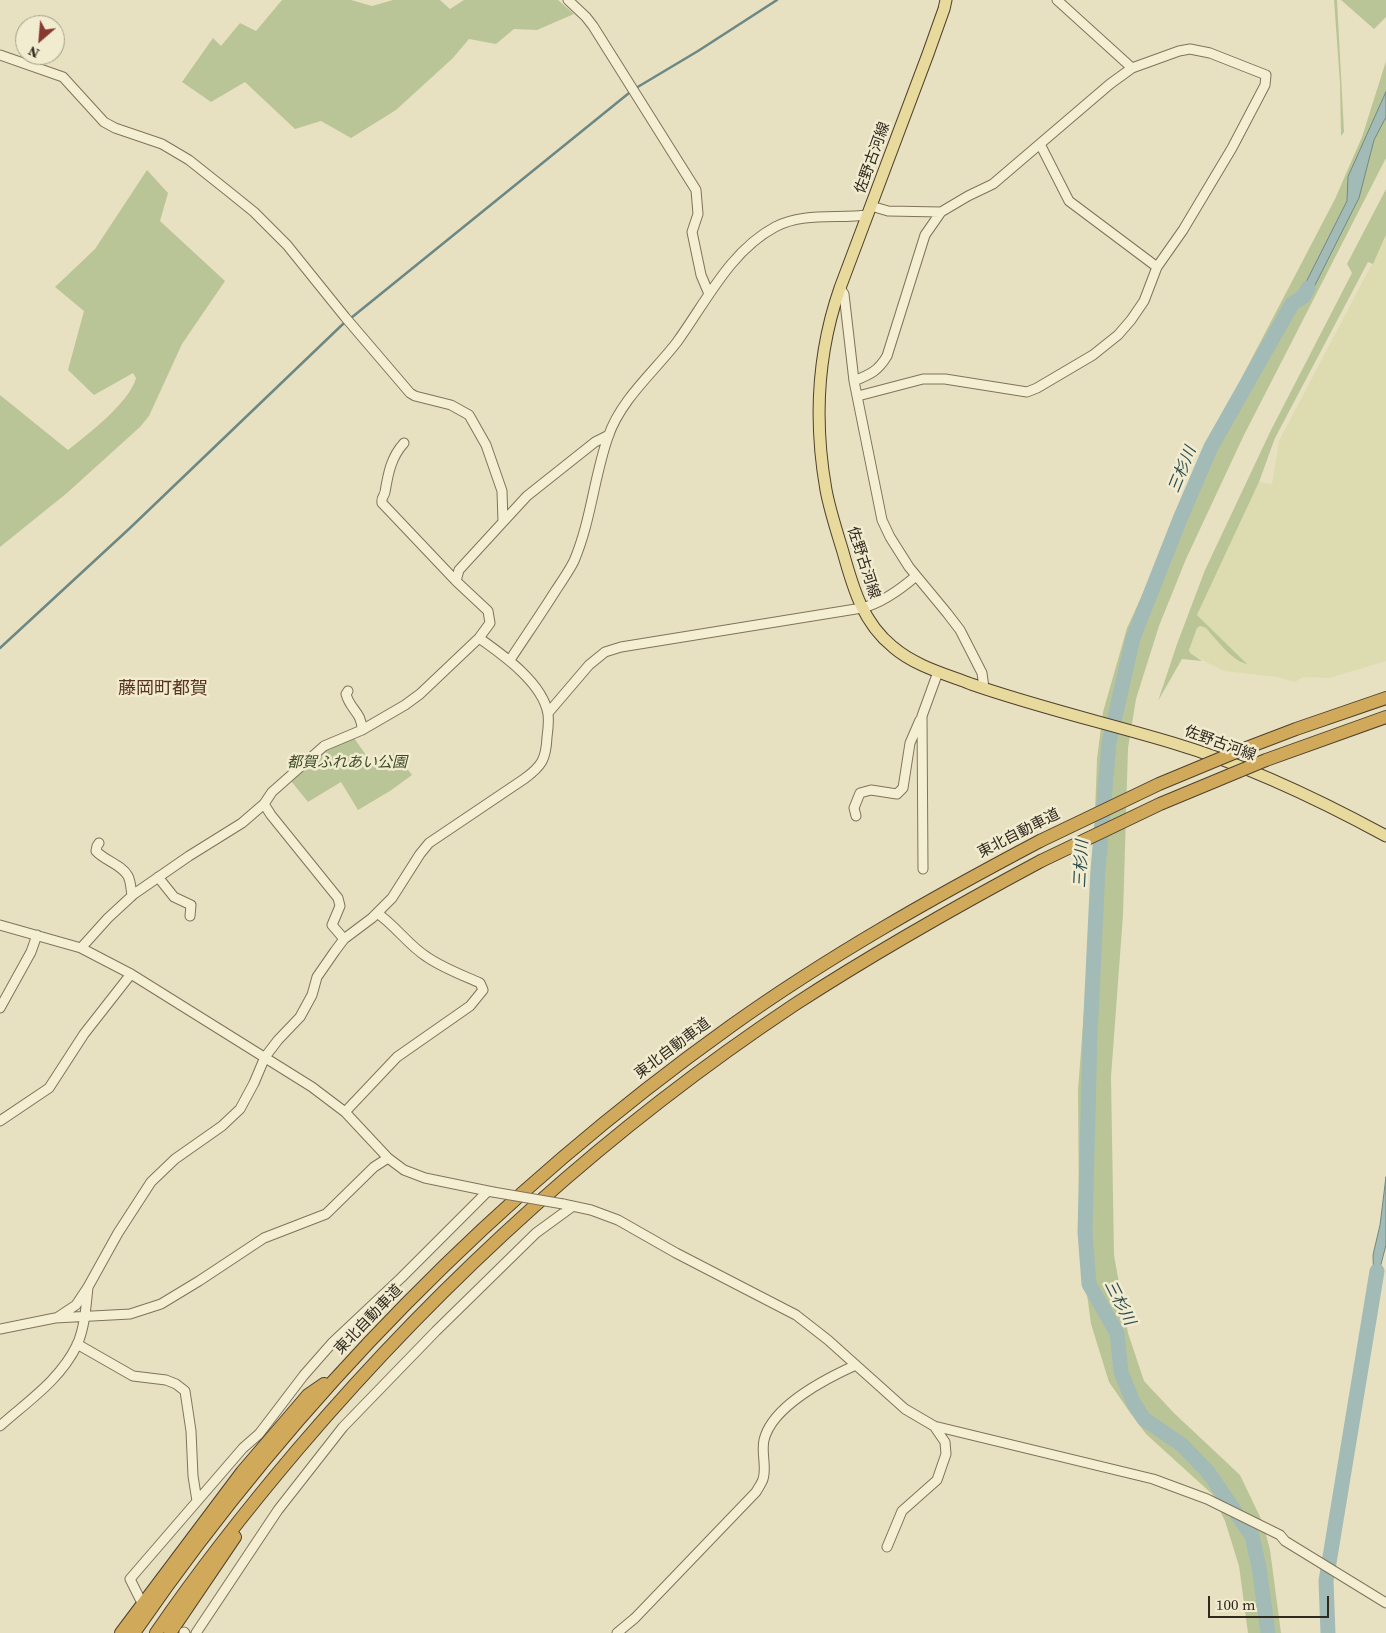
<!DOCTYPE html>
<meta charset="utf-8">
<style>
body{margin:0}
#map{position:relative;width:1386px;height:1633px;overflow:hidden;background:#e8e1c1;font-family:"Source Serif 4",serif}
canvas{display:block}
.north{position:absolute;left:15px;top:15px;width:50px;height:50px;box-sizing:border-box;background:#f1ebd0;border:1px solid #a49d88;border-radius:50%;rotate:207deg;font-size:14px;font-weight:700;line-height:20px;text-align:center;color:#31291d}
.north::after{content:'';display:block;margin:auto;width:18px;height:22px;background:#883a31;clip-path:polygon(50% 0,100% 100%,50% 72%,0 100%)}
.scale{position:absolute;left:1208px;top:1596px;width:121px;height:22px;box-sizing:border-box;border:2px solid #31291d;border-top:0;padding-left:6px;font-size:15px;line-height:18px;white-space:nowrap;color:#31291d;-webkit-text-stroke:4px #f1ebd0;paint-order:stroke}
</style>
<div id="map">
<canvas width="1386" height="1633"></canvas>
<div class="north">N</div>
<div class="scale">100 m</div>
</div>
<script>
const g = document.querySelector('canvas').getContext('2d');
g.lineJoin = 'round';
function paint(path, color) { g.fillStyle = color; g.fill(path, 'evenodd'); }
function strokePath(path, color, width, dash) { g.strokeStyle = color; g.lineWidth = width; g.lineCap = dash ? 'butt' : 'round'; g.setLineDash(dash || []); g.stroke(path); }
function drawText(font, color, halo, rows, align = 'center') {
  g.font = font + ' "Source Serif 4","Noto Sans JP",serif'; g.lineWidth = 5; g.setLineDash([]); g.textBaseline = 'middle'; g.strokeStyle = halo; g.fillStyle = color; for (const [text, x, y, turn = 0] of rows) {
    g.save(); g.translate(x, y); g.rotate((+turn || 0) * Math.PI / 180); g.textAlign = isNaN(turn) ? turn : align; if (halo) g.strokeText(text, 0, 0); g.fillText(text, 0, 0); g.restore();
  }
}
const farmland = new Path2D(`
 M 1386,237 L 1386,661 L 1329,678 L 1303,677 L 1295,682 L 1277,677 L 1224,671 L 1189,653 L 1189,650 L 1197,627 L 1200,626 L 1206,628 L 1235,659 L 1243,664 L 1246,664 L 1197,615 L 1259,482 L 1272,484 L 1279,441 Z`);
const green = new Path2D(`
 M 282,0 L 351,0 L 372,6 L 393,0 L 440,0 L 450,9 L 464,0 L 558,0 L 574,14 L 537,30 L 514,29 L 496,44 L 469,39 L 453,58 L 396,110 L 351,138 L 321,121 L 295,129 L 245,82 L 211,102 L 182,82 L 213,38 L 221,46 L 240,23 L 256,31 Z
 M 1334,0 L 1337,0 L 1344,132 L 1341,136 L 1340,83 Z
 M 1341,0 L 1386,0 L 1386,17 L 1374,29 Z
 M 1386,61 L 1386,92 L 1348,177 L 1347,201 L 1296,302 L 1308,299 L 1359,198 L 1374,140 L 1386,117 L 1386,158 L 1244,435 L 1186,559 L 1159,626 L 1136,699 L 1128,748 L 1123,915 L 1111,1077 L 1114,1255 L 1128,1333 L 1144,1381 L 1174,1413 L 1240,1475 L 1263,1523 L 1270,1550 L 1281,1633 L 1248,1633 L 1239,1566 L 1225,1521 L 1212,1494 L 1146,1434 L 1131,1414 L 1109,1382 L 1091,1324 L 1082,1257 L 1079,1221 L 1078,1090 L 1091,919 L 1097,759 L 1103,712 L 1127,628 L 1242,377 L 1335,199 L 1362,137 Z
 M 147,170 L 168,193 L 160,221 L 225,281 L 182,344 L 149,416 L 140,427 L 67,493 L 0,547 L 0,395 L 68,450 C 87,435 130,402 136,378 L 133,373 L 94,395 L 68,370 L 84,311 L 55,287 L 95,249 Z
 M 1386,189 L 1386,235 L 1373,264 L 1368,262 L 1275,438 L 1259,482 L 1197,615 L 1247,664 C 1234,663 1215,638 1206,628 L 1200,626 L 1197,628 L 1189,650 L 1190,653 L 1202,661 L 1182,659 L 1158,701 L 1177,644 L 1205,570 L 1271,430 L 1352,273 L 1347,264 Z
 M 354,738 L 373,765 L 395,753 L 412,775 L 390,791 L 358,810 L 341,782 L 308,802 L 291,781 L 324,750 Z`);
const water = new Path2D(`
 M 1386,92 L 1386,117 L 1374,140 L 1359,198 L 1308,299 L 1295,307 L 1296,302 L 1347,201 L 1348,177 Z
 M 1386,1177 L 1386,1245 L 1374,1291 L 1373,1255 L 1380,1225 Z`);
const stream = new Path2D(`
 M 636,88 L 698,51 L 777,0
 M 351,318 L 629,93
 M 0,648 L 130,528 L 344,323`);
const river = new Path2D(`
 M 1268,1633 L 1259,1567 L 1252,1536 L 1208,1472 L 1182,1445 L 1144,1419 L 1133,1402 L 1121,1372 L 1117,1333 L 1089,1284 L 1085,1232 L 1090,1035 L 1098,870 L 1109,743 L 1133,638 L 1180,519 L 1211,447 L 1292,304 L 1304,296 L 1308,288
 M 1328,1633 L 1326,1581 L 1377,1271`);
const minor = new Path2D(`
 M 568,0 L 586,17 L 593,26 L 696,190 L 698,214 L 692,232 L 701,275 L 709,294
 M 1057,0 L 1132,68
 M 0,55 L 63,77 L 104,122 L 115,128 L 162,144 L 189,160 L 228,191 L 254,212 L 287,245 L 345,317 L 410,393 L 415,396 L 451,405 L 469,415 L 486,445 L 502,491 L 503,522 L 527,496 L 595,442 L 609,435
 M 1040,144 L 1069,201 L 1157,267
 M 871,206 L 888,211 L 941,212
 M 840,288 L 844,294 L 854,381 L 882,520 L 890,537 L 909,567 L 947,613 L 960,630 L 982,673 L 984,688
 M 854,381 C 871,374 878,371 887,356 L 925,235 L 941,212 L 968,196 L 993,184 L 1110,84 L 1132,68 L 1179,51 L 1190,49 L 1210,53 L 1266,75 L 1265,85 L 1232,148 L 1183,230 L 1157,267 L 1144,301 L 1131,320 L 1118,335 L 1093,355 L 1037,388 L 1027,392 L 945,379 L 923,379 L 858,396
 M 404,443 C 391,457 388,474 385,492 C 384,497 381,497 382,503 L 456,581
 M 510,660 C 525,637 541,614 556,590 C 562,581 569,571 574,561 C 591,521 594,477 608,437 C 621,399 654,372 677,342 C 706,302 730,251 775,227 C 803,212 837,219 868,215
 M 348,691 L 346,694 C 350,710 362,712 362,730
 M 548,713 L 589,665 L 605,652 L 621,647 L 862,608 C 881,603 901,589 916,576
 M 264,804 L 271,815 L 338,898 L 340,906 L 332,925 L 344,939
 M 856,816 L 854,808 L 860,793 L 871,790 L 897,794 L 903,788 L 910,743 L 920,720
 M 99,843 L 97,846 L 96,851 C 105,861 121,864 128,876 C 131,882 131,890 132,896
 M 923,869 L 922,716 L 938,672
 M 158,877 L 174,897 L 191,905 L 190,916
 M 0,925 L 81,948 L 131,974 L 312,1087 L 345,1112 L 388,1158 L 404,1170 L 425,1178 L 493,1192
 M 81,948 L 108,918 L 134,894 L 189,856 L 242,823 L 264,804 L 272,792 L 324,746 L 362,730 L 405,705 L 420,694 L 479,638 L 490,623 L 488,611 L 456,581 L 459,570 L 503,522
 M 0,1008 L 31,952 L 37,935
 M 345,1112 L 397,1057 L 470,1006 L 483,990 L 480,983 C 462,975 443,968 427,957 C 408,945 396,926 377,913
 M 0,1121 L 49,1088 L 84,1034 L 131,974
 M 563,1204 L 591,1210 L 618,1220 L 676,1253 L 796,1315 L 828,1340 L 905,1409 L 934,1426 L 1153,1479 L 1207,1499 L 1280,1535 L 1285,1541 L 1386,1603
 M 88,1287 L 118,1233 L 151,1182 L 175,1159 L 222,1126 L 240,1109 L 254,1083 L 265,1057 L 278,1040 L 300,1017 L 312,995 L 317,977 L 335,951 L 344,939 L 372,918 L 392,898 L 420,854 L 429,843 L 524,779 C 542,766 546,759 547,737 C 548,730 549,722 548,714 C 543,683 503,655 479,638
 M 0,1329 L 55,1318 L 130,1314 L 161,1304 L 199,1281 L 264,1238 L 326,1214 L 374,1167 L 388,1158
 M 77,1344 L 133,1376 L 166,1380 L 176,1384 L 185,1391 L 191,1431 L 193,1476 L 197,1501
 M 0,1426 C 28,1401 60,1380 77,1345 C 85,1327 86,1306 88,1287 L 76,1305 L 58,1317
 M 887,1547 L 902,1511 L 937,1480 L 946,1454 L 945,1442 L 934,1426
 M 140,1599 L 130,1579 L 243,1448 L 259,1434 L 304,1375 L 333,1342 L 401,1278 L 488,1191
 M 184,1632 L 185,1633
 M 196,1633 L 278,1510 L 343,1427 L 436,1331 L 536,1233 L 573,1206
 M 617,1633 L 635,1618 L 756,1492 C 758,1488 762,1483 763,1479 C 767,1467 761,1453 764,1440 C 772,1406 827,1378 856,1365`);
const major = new Path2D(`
 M 946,0 L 944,9 L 928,54 L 840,288 C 817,354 814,422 826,490 C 830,511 837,532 843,552 C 853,588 863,623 893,647 C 915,666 945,674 971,684 C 1037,707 1106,723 1173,743 C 1247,765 1318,799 1386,836`);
const highway = new Path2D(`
 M 1241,750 L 1296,729 L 1386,698
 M 1266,760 L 1386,717
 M 121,1633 L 242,1472 L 308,1395 L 324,1384
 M 134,1633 C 296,1398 499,1192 731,1026 C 829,956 934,897 1040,841
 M 156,1633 C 200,1569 248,1508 298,1449 C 442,1280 609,1128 794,1005 C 874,953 957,906 1041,861
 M 170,1633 L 235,1537`);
const minorBridge = new Path2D(`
 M 493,1192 L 563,1204`);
const highwayBridge = new Path2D(`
 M 1040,841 L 1159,784 L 1241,750
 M 1041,861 L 1160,804 L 1266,760`);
const streetNames = [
 ["佐野古河線",873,158,-70],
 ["佐野古河線",863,563,72],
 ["佐野古河線",1220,744,20],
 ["東北自動車道",1019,834,-27],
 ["東北自動車道",673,1049,-37],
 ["東北自動車道",369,1320,-46]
];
const parkNames = [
 ["都賀ふれあい公園",347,763]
];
const waterNames = [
 ["三杉川",1183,470,-68],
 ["三杉川",1082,864,-87],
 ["三杉川",1119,1303,63]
];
const quarterNames = [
 ["藤岡町都賀",163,689]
];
paint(farmland, '#dddbb0');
paint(green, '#bac597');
paint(water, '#a3bbb7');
strokePath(water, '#6c8884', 1);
strokePath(stream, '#6c8884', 2.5);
strokePath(river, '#a3bbb7', 15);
strokePath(minor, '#80735b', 11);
strokePath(major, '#4e412f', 13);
strokePath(highway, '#4e412f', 14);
strokePath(minor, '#f4eed3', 9);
strokePath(major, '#e8d99c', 11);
strokePath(highway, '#d0a95a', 12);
strokePath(minorBridge, '#80735b', 11, []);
strokePath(highwayBridge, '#4e412f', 14, []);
strokePath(minorBridge, '#f4eed3', 9);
strokePath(highwayBridge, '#d0a95a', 12);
drawText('15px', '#31291d', '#f1ebd0', streetNames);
drawText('italic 15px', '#3e4b26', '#f1ebd0', parkNames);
drawText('italic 16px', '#2e4e4f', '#f1ebd0', waterNames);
drawText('18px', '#593321', '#f1ebd0', quarterNames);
</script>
